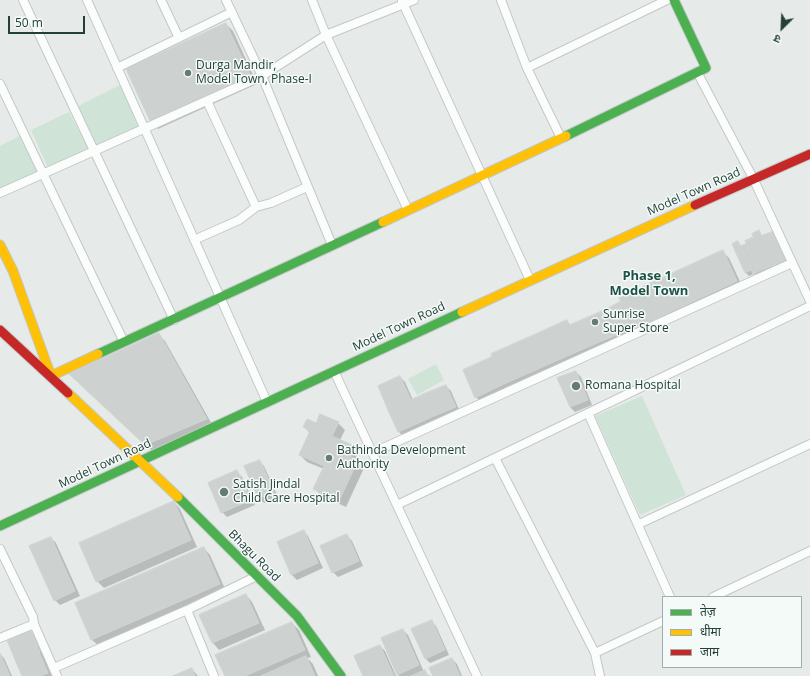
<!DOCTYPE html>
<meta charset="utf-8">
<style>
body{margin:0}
#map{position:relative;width:810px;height:676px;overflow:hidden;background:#e6ebe9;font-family:"Open Sans","Noto Sans Devanagari",sans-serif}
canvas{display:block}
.legend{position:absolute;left:662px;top:596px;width:140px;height:72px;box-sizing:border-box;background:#f4faf7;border:1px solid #a0afab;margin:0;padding:5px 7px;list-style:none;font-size:12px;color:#233f38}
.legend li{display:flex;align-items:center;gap:8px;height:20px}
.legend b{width:20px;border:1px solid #a0afab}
.north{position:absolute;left:762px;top:8px;width:40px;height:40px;-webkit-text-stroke:3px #f4faf7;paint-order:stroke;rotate:204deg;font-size:11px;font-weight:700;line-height:16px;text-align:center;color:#233f38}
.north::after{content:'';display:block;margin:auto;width:14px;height:18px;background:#233f38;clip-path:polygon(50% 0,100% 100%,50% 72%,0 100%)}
.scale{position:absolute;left:8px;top:16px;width:77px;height:18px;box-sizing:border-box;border:2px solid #233f38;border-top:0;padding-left:5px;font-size:12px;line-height:14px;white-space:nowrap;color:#233f38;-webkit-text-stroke:3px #f4faf7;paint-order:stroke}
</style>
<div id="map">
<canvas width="810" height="676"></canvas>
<ul class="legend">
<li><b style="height:5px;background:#4caf50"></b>तेज़</li>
<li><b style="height:5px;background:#ffc107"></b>धीमा</li>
<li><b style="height:5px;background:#c62828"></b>जाम</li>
</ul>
<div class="north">उ</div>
<div class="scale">50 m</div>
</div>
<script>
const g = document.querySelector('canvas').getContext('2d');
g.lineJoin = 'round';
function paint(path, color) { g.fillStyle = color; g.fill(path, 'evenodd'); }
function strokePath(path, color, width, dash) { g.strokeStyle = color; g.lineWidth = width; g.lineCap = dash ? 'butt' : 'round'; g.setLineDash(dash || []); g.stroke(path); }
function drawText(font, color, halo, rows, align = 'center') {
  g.font = font + ' "Open Sans",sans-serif'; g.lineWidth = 3; g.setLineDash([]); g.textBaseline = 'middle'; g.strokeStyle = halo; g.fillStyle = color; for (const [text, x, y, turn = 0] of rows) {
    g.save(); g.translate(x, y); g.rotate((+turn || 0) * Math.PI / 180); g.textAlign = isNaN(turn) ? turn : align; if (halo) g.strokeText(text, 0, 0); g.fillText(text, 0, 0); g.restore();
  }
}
const green = new Path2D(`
 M 124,83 L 146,128 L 94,151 L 74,108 Z
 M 69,112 L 89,150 L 48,168 L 31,130 Z
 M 21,135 L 40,172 L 0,189 L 0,146 Z
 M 436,364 L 444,380 L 417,395 L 408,379 Z
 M 642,396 L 686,495 L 640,515 L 595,416 Z`);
const shadow = new Path2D(`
 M 226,24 L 233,31 L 257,84 L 158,129 L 151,122 Z
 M 759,232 L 763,237 L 774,232 L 789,263 L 757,277 L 754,274 L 749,276 L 746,273 L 738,242 L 742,247 L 748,244 Z
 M 722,251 L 729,258 L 743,288 L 481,402 L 476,397 L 464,371 L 567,321 L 571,326 L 622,303 Z
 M 159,335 L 165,341 L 213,426 L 152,451 L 77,380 Z
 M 576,372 L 581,377 L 592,405 L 575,412 L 570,407 Z
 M 400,377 L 405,382 L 413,400 L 446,386 L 451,391 L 460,412 L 404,437 L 399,432 Z
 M 338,423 L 345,430 L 340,440 L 352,446 L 358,453 L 355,460 L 364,468 L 346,507 L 321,495 L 315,489 L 324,469 L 307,462 L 300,455 L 310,433 L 304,427 Z
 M 259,461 L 264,466 L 278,497 L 264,503 L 259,498 L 245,467 Z
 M 237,472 L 242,477 L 255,505 L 227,517 L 222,512 Z
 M 174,502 L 180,509 L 197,547 L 104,588 L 97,581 Z
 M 303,531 L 308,536 L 323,568 L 297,580 L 292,575 L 278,542 Z
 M 347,536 L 352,541 L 363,566 L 338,577 L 333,572 Z
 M 51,538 L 56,543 L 80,596 L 60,605 L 55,600 Z
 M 204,548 L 210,555 L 226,591 L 99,646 L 92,640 L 76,604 Z
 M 246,595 L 252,602 L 265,630 L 219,650 L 213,643 L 200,615 Z
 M 431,621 L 436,626 L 449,655 L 430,663 L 425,658 Z
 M 292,623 L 299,630 L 311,657 L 307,658 L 313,664 L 318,676 L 226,676 Z
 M 403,630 L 408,635 L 424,672 L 430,676 L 399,676 L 398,674 Z
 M 30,631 L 35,636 L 52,676 L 24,676 Z
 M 380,646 L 385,651 L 396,676 L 364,676 Z
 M 0,654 L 4,658 L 12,676 L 0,676 Z
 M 452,659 L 457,664 L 462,676 L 434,676 Z
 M 192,669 L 198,676 L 175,676 Z`);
const building = new Path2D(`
 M 226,23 L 251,77 L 151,123 L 126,69 Z
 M 759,230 L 775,265 L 767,268 L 752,234 Z
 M 774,231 L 787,259 L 775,265 L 762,236 Z
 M 754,237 L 767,268 L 759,271 L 745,241 Z
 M 738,241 L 751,270 L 745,273 L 732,244 Z
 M 747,244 L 759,271 L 753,274 L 741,246 Z
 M 723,250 L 737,281 L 666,314 L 651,283 Z
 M 651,283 L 666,314 L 634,329 L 619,298 Z
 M 620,302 L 632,328 L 616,335 L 605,310 Z
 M 605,310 L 616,335 L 581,350 L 570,325 Z
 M 567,320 L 581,350 L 547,365 L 534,335 Z
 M 159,333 L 207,419 L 145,445 L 69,374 Z
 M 534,335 L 547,365 L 504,384 L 491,354 Z
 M 492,357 L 504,384 L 475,398 L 463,370 Z
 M 576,371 L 588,400 L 570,407 L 557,378 Z
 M 400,376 L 411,400 L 388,410 L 378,386 Z
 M 446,385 L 456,407 L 434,416 L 424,394 Z
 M 424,394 L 434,416 L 421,422 L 411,400 Z
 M 411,400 L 421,422 L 398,432 L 388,410 Z
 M 320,414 L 339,422 L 332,436 L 352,445 L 347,455 L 358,460 L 339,501 L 313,489 L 324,466 L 299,455 L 310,431 L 303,427 L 307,419 L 316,423 Z
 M 260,460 L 274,492 L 258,498 L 244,466 Z
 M 237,470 L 251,500 L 221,513 L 208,483 Z
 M 174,501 L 191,540 L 96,582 L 79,543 Z
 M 304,530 L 318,563 L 291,575 L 277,542 Z
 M 347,534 L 359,561 L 332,573 L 320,546 Z
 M 51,537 L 75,591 L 54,601 L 29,546 Z
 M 204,547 L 220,584 L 91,640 L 75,603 Z
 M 246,594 L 259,623 L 212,643 L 199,615 Z
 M 432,620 L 445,650 L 425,659 L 411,629 Z
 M 292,622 L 305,650 L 245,676 L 225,676 L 215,655 Z
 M 403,629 L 419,665 L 397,675 L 381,638 Z
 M 31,630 L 40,652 L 16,662 L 7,640 Z
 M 380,645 L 394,676 L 363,676 L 354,656 Z
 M 39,652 L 48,673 L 41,676 L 22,676 L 16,662 Z
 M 0,653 L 10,676 L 0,676 Z
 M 306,656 L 315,676 L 261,676 Z
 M 452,658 L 460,676 L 433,676 L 429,668 Z
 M 192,668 L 195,676 L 173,676 Z
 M 425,670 L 428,676 L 411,676 Z`);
const street = new Path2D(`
 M 23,0 L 174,320
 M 87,0 L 267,402
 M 161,0 L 179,38
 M 226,0 L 262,76 L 332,245
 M 312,0 L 326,35 L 408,210
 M 501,0 L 527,68 L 561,138
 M 402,1 L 530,280
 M 117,68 L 232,12
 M 527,68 L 667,0
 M 697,72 L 753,178 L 810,301
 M 0,84 L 124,342
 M 207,101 L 256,207
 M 0,193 L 262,76 L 326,35 L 414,0
 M 194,240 L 239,220 L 256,207 L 271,203 L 307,187
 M 334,371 L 477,676
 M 588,413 L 670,597
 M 372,453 L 792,263
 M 495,458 L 595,653 L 663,621
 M 397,505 L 810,306
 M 639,524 L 810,444
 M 0,549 L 33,617 L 34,624 L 57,676
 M 713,597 L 810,551
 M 187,610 L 214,676
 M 0,638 L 34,624
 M 595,653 L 600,676
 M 54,668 L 187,610 L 257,576`);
const fast = new Path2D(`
 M 566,136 L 706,68 L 674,0
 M 98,354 L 383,222
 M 178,497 L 297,616 L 341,676
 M 0,526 L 462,312`);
const slow = new Path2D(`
 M 383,222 L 566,136
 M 0,245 L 13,271 L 51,376 L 98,354
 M 462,312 L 695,205
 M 68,393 L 178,497`);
const jam = new Path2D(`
 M 695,205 L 810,154
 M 0,330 L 68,393`);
const markers = [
 [188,73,4,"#677b76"],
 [595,322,4,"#677b76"],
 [576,386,5,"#677b76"],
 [329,458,4,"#677b76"],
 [224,492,5,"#677b76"]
];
const poiNames = [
 ["Durga Mandir,",196,66],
 ["Model Town, Phase-I",196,80],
 ["Sunrise",603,315],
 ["Super Store",603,329],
 ["Romana Hospital",585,386],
 ["Bathinda Development",337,451],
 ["Authority",337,465],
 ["Satish Jindal",233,485],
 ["Child Care Hospital",233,499]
];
const streetNames = [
 ["Model Town Road",694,192,-24],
 ["Model Town Road",399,327,-25],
 ["Model Town Road",105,464,-25],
 ["Bhagu Road",254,556,45]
];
const neighbourhoodNames = [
 ["Phase 1,",649,276],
 ["Model Town",649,291]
];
paint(green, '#cfe4d6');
paint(shadow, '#0003');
paint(building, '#cdd2d0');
strokePath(building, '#cfd4d2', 1);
strokePath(street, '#c3c8c6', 10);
strokePath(fast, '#c1c9c6', 11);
strokePath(slow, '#c1c9c6', 11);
strokePath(jam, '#c1c9c6', 11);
strokePath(street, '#fbfcfc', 8);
strokePath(fast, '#4caf50', 9);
strokePath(slow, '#ffc107', 9);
strokePath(jam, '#c62828', 9);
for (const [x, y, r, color] of markers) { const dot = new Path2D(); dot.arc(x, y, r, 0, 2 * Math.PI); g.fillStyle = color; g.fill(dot); strokePath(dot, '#f4faf7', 1.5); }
drawText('12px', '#233f38', '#f4faf7', poiNames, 'left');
drawText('12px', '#233f38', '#f4faf7', streetNames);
drawText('bold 13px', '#1e5246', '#f4faf7', neighbourhoodNames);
</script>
